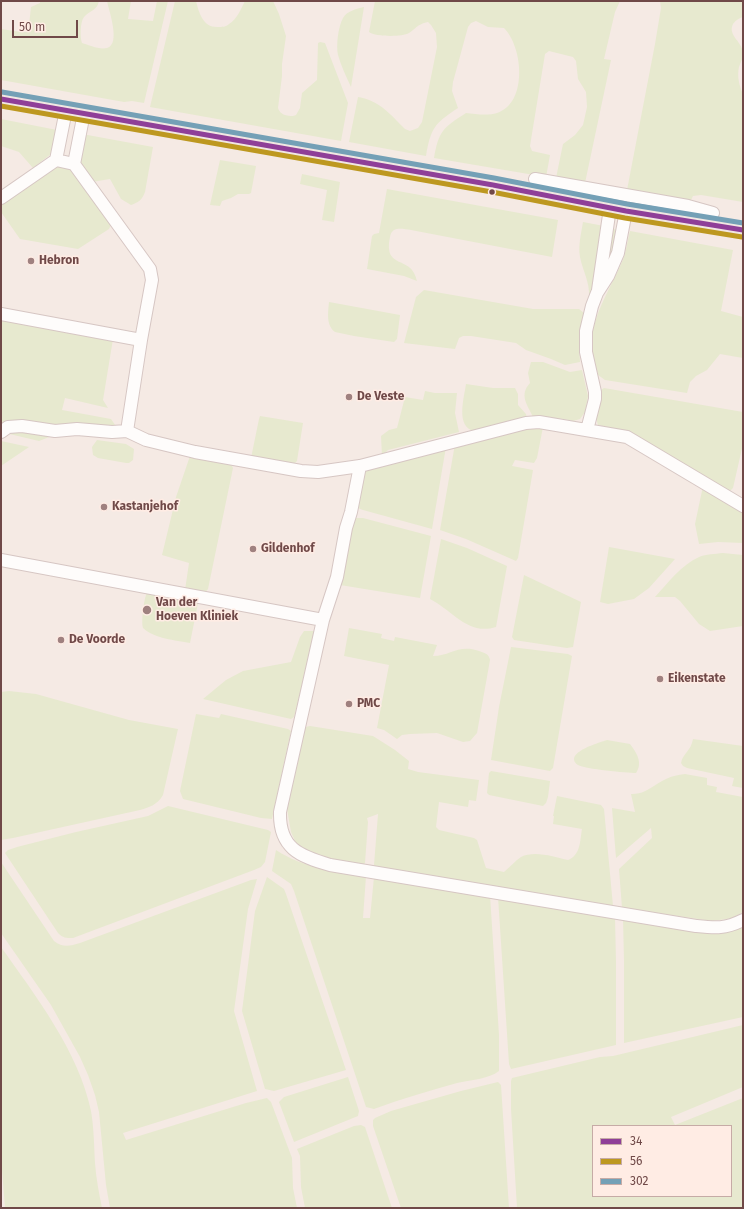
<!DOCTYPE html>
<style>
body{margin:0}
#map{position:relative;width:744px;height:1209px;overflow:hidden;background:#f5eae4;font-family:"Fira Sans",sans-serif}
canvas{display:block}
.frame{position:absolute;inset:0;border:2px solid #704948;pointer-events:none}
.legend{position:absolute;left:592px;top:1125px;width:140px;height:72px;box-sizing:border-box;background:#ffece4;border:1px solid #c6aba6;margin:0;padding:5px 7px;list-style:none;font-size:12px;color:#704948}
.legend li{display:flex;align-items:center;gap:8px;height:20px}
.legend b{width:20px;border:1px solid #c6aba6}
.scale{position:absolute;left:12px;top:20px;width:66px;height:18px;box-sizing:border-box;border:2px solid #704948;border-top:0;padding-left:5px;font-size:12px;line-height:14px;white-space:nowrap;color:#704948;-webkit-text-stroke:3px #ffece4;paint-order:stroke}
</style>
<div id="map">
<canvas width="744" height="1209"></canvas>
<div class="frame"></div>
<ul class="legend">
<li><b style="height:5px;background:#8f3f98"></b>34</li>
<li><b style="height:5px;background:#bd9820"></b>56</li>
<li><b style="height:5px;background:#74a0b6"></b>302</li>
</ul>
<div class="scale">50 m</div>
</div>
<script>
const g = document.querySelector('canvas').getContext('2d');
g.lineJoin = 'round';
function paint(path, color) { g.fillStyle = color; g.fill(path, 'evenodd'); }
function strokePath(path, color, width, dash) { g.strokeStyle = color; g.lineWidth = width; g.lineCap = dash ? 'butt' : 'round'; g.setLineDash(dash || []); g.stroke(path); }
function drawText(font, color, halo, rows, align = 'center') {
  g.font = font + ' "Fira Sans",sans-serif'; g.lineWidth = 3; g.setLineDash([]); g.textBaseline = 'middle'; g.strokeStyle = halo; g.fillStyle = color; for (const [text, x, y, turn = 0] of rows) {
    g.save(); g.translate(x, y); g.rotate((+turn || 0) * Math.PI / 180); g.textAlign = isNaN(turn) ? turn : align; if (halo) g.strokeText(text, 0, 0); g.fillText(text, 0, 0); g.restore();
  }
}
const green = new Path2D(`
 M 40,1 L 99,1 C 97,11 90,10 84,17 C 80,22 80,38 82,43 C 89,45 99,50 107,48 C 121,44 109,11 107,1 L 131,1 L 128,19 L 153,21 L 157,1 L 168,1 L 144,103 L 132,101 L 124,102 L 1,80 L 1,29 L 21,32 L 26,32 L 29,25 L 31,7 L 40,3 Z
 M 175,1 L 196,1 C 199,13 203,27 217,27 C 222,27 226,27 229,24 C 237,19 241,9 245,1 L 273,1 L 279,14 L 286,36 L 282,64 L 282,76 L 278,108 C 280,115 287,116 293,116 L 296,115 L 300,108 L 302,93 L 317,80 L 318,43 L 320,42 L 325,43 L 348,103 L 341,141 L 150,107 Z
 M 375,1 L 620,1 L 615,12 L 604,59 L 611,60 L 585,183 L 556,178 L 563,144 L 575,135 L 583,125 L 587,107 L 586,92 L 578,79 L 576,61 L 573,57 L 549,51 L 545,54 L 530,146 L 532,151 L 550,155 L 546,177 L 434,158 C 439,130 443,128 466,113 C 475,114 488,116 497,113 C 528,103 523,47 504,28 L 488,27 L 476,21 L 471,23 L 468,27 L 453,82 L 452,91 L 458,108 C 434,124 431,128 426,156 L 349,142 L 358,97 C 380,101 389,113 405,129 L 410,131 L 418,128 L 422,122 L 437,47 L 436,33 L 431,25 L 428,22 C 416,25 418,27 409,33 C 402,37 376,37 369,32 Z
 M 660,1 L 743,1 L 743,17 C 739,18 736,20 733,24 C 727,36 744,42 743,55 C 743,59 740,63 739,67 C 737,76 739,85 743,94 L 743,202 L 701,195 L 693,196 L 690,202 L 627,190 L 655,44 L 661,8 Z
 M 364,7 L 351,87 C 346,76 341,66 338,55 C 336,46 338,27 343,18 C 347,11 356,9 364,7 Z
 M 1,119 L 57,130 L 51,154 L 33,168 L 19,152 L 1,146 Z
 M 82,134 L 153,147 L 145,192 C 142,200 139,202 131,205 L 121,199 L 110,179 L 92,182 L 77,161 Z
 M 220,160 L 256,166 L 251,193 L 249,194 L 238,194 L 231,198 L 222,201 L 220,206 L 210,205 Z
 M 56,164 L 71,167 L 111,225 L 109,229 L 78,249 L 20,239 L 1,212 L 1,202 Z
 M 302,174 L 340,182 L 334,222 L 322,220 L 327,190 L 300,184 Z
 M 387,189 L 558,220 L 552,257 L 411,230 C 402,229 392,226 390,237 C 383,271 412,254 417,281 L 404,276 L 367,269 L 372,236 L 374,234 L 379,233 Z
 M 583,222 L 604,226 L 597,276 L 589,297 C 590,282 583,272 580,257 C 578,246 581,234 583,222 Z
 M 610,228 L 617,230 L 613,252 L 607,269 Z
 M 630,231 L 733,250 L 721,311 L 743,317 L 743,358 L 720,354 L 707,370 L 696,376 L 690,382 L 687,393 L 605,380 L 598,375 C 596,365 590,357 591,346 C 592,316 609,291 621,264 C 626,254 627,242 630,231 Z
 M 424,290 L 533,309 L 579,309 L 584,313 L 579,345 L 580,362 L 565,365 L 551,359 L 526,350 L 516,343 L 471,336 L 463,336 L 459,338 L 455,349 L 404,343 L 416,297 Z
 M 329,302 L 400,315 L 397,339 L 394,342 L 354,336 L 335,332 C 326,325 328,313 329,302 Z
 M 1,318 L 113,339 L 103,400 L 108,408 L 65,398 L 62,410 L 111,419 L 120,432 L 62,432 L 39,441 L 1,432 Z
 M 531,362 L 543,362 L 570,372 L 582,370 L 588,396 L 585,412 L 580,419 L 573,421 L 564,419 L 533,417 C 527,404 519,395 530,383 L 528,373 Z
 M 466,384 L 493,388 L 515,388 L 518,394 L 518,405 L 526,414 L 527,419 L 475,431 C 455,428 464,398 466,384 Z
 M 604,388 L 743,412 L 743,444 L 733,488 L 729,492 L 629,432 L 598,425 L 596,418 L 601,390 Z
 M 425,391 L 435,393 L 457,393 L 455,413 L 459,432 L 388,450 L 382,456 L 381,436 L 389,430 L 397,428 L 405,397 L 423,400 Z
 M 260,416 L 303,423 L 297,461 L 294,464 L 251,458 L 259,419 Z
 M 543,427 L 537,458 L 534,463 L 515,460 L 512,466 L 533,470 L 518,558 L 516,561 L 466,539 L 440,530 L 455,444 L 498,432 Z
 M 97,440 L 126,444 L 134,449 L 133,460 L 129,463 L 126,463 L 98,458 L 93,455 L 92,447 Z
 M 1,441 L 29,447 L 1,466 Z
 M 446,447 L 432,529 L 363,510 L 355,507 L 364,470 Z
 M 190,456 L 231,464 L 233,468 L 208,589 L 204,594 L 185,590 L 189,563 L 162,555 L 176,497 Z
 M 703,486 L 736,507 L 743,513 L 743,543 L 718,542 L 699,544 L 695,524 Z
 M 352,518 L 363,518 L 431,536 L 420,598 L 340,585 Z
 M 441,539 L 467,548 L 507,566 L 496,627 C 468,636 452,610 430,599 Z
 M 609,547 L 675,559 L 649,588 L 634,599 L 608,604 L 600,602 Z
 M 723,553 L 743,555 L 743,626 L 710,631 L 699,624 L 680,601 L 675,597 L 655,597 C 668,583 681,565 699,557 C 706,554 715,554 723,553 Z
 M 524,575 L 581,602 L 573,647 L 567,648 L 514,640 L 512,637 Z
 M 147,592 L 197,600 L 198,603 L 190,643 C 175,640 155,639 143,628 C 141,620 144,599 147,592 Z
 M 349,628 L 382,634 L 381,638 L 394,641 L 395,637 L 437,645 L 433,656 C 451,656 458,644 479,651 C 485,653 489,654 490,660 L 477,733 L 470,741 L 463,742 L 437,733 L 410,734 L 402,735 L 397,739 L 384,730 L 377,728 L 389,665 L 344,656 Z
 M 304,631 L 316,631 L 294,717 L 291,719 L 203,699 L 226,680 L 243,671 L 291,662 L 300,637 Z
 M 511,647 L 568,654 L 572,656 L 553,768 L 550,771 L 491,760 L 499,707 Z
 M 9,691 L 36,694 L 129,720 L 178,729 L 163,795 C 157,805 150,807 140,810 L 13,838 L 1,840 L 1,692 Z
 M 196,714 L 219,718 L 221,714 L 288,729 L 291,731 L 272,819 L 261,818 L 183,799 L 180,791 Z
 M 310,726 L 373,736 L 395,750 L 409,761 L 408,769 L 418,772 L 479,780 L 476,801 L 469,800 L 468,807 L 439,802 L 436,827 L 439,830 L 474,838 L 477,840 L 486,868 L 504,872 C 510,867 515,861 521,857 C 534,850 555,857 568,860 C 581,855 580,840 582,829 L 553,824 L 554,816 L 553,816 L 557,796 L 601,805 L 604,809 L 613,906 L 375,867 L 374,865 L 378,814 L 367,818 L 368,822 L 365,863 L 363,865 L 319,859 L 299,848 L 295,841 L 291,832 L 287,809 L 301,728 Z
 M 693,739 L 743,746 L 743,788 L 732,786 L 734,778 L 687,768 L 683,766 L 681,763 C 683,753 691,751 693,739 Z
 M 607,740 L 630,744 C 637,753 643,763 636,773 C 627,773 585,769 578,765 C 562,753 601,742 607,740 Z
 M 491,771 L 550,781 L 548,797 L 546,803 L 543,806 L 489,795 L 487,793 L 489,773 Z
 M 685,774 L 707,778 L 707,785 L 717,787 L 716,792 L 743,797 L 743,912 L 733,918 L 712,921 L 622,908 L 619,869 L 652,838 L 651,828 L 616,858 L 612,808 L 635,812 L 631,794 C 645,795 655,784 666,779 C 672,776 678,775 685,774 Z
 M 168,806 L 268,830 L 271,832 L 265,862 L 261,867 L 254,870 L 73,938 C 66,938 63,938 58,933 L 5,853 L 8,850 L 17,847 L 76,832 L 148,816 Z
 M 276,850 C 303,868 335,871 366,876 L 363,918 L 370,918 L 374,877 L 490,895 L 499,1035 L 499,1071 C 489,1079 470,1080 457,1083 C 429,1091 401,1099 374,1109 L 366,1107 L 294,891 L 291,884 L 272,871 Z
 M 1,862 L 54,941 C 63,948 70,946 80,943 L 251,880 L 257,879 L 248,909 L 234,1011 L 257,1091 L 123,1133 L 126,1140 L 246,1103 L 267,1098 L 271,1102 L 292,1158 L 293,1188 L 297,1208 L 110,1208 L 106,1185 L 99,1112 L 95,1095 L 88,1075 L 80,1057 L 51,1005 L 1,933 Z
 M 267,877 L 284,889 L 286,894 L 346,1070 L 274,1091 L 265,1089 L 242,1011 L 255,911 Z
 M 498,897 L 615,917 L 616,962 L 616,1045 L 511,1069 L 509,1064 Z
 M 623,918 L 743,925 L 743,1017 L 624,1043 L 624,961 Z
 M 1,947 C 35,995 79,1052 91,1111 C 94,1128 94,1146 95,1163 C 96,1178 99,1193 102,1208 L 5,1208 L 1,1157 Z
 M 743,1025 L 743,1087 L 671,1117 L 675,1125 L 743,1098 L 743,1208 L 517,1208 L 511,1109 L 511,1081 L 512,1078 L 600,1057 L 613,1056 ZM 593,1126 L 731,1126 L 731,1196 L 593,1196 Z
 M 348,1077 L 359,1111 L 358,1116 L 294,1142 L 279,1102 L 284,1097 Z
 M 498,1082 L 501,1085 L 509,1208 L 401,1208 L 373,1126 L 373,1120 L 375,1118 L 391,1111 L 461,1091 Z
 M 361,1125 L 365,1127 L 392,1208 L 305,1208 L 301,1187 L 300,1156 L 297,1149 L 354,1126 Z`);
const minor = new Path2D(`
 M 56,160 L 74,164 L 150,269 L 152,280 L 141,340 L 127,431 L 146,440 L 195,452 L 301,471 L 318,472 L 360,466 L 526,423 L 539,422 L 627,437 L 743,506
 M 74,164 L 84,113
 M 535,179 L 688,206 L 713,213
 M 1,198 L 56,160 L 66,110
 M 598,290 L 610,208
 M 1,314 L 141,340
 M 587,430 L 595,399 L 595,392 L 586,352 L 586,331 L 592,306 L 597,293 L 608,276 L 618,253 L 626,211
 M 1,432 L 8,427 L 22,426 L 55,431 L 77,429 L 112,432 L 127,431
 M 360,466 L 351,512 L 346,528 L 337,577 L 323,620 L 280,812 C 279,848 299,856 330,865 L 696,926 C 716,928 725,929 743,920
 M 1,560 L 323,620`);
const major = new Path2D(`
 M 1,99 L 493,185 L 626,211 L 743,230`);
const bus1 = new Path2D(`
 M 1,99 L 493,185 L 626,211 L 743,230`);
const bus2 = new Path2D(`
 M 1,106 L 492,192 L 625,218 L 742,237`);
const bus3 = new Path2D(`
 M 2,92 L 494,178 L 627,204 L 743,223`);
const markers = [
 [492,192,3.5,"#704948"],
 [31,261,4,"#9f817f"],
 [349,397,4,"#9f817f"],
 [104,507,4,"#9f817f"],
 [253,549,4,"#9f817f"],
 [147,610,5,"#9f817f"],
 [61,640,4,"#9f817f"],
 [660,679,4,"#9f817f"],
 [349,704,4,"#9f817f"]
];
const poiNames = [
 ["Hebron",39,261],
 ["De Veste",357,397],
 ["Kastanjehof",112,507],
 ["Gildenhof",261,549],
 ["Van der",156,603],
 ["Hoeven Kliniek",156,617],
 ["De Voorde",69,640],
 ["Eikenstate",668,679],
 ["PMC",357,704]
];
paint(green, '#e7e9cf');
strokePath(minor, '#d6c6c3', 14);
strokePath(major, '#d3c6c3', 17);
strokePath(minor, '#fefcfb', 12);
strokePath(major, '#f1e7e2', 15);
strokePath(bus1, '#8f3f98', 5);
strokePath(bus2, '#bd9820', 5);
strokePath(bus3, '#74a0b6', 5);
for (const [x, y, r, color] of markers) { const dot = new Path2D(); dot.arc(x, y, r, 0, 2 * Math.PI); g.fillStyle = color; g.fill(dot); strokePath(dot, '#ffece4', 1.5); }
drawText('bold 12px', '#704948', '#ffece4', poiNames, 'left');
</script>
